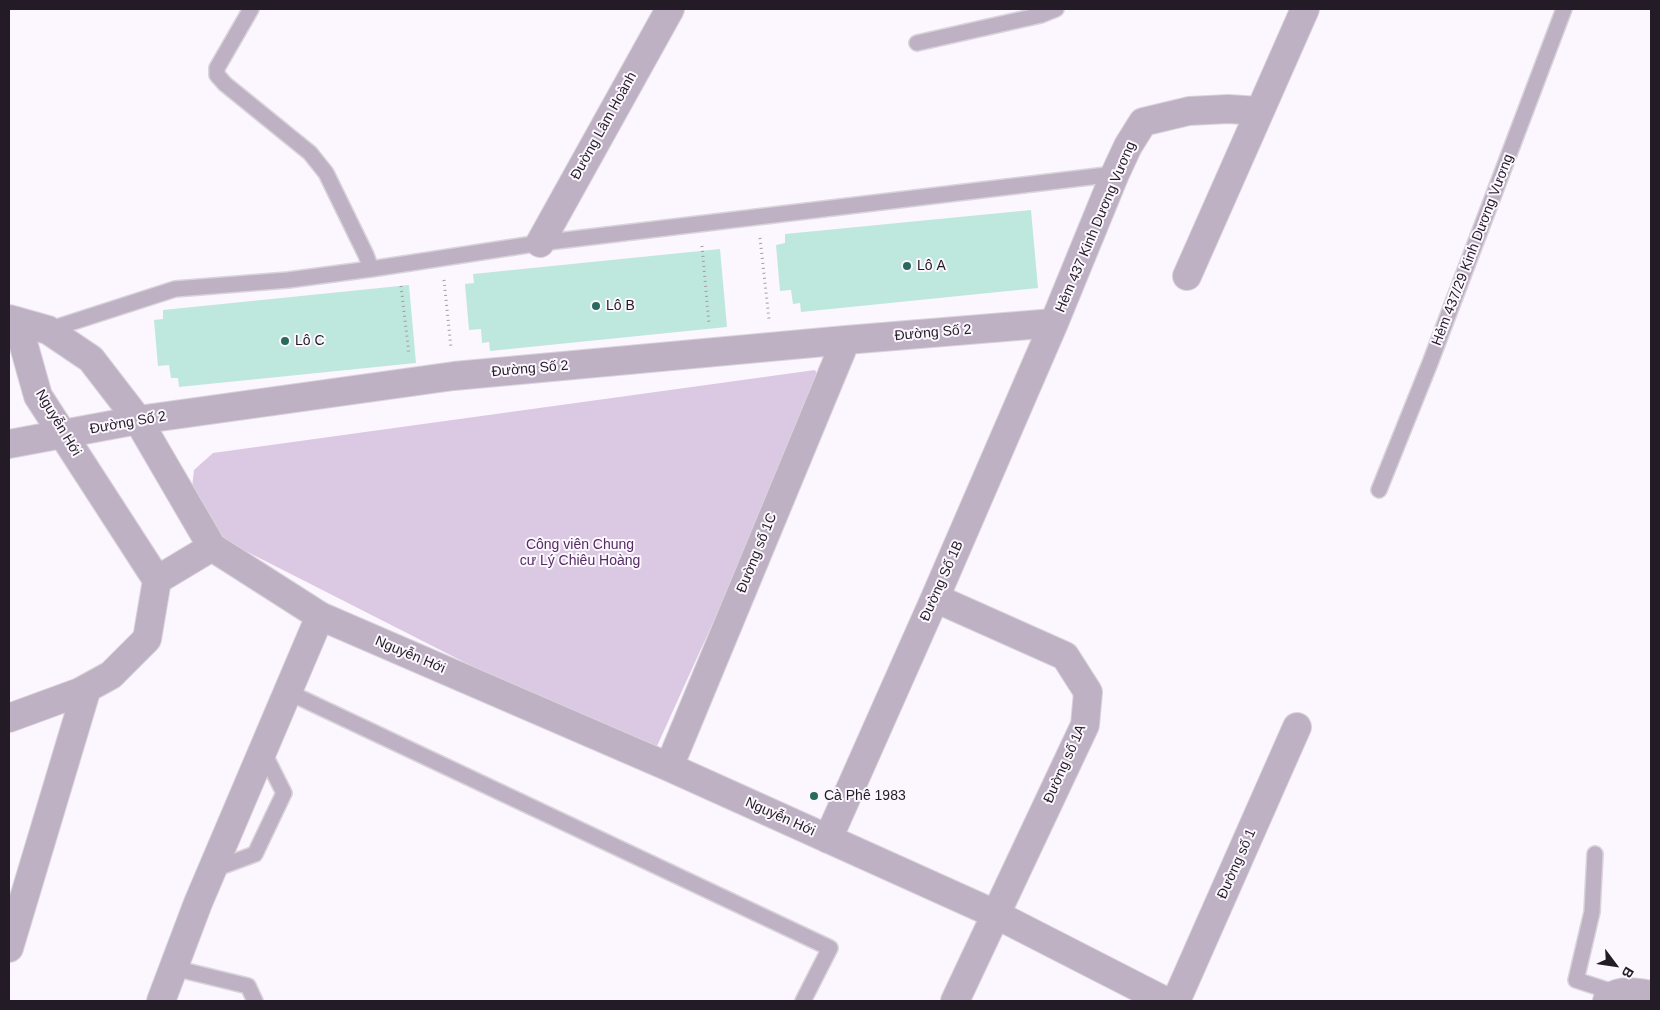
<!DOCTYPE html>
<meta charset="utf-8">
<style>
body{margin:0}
#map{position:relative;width:1660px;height:1010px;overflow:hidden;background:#fcf7fe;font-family:Arial,sans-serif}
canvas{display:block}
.frame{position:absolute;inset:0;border:10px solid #231b26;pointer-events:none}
.north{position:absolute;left:1590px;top:940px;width:50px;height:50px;-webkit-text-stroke:4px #fcf7fe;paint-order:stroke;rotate:121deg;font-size:14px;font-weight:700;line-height:20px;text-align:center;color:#231b26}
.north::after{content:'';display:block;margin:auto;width:18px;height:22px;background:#231b26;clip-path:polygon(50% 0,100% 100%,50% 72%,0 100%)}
</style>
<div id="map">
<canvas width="1660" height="1010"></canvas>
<div class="frame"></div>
<div class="north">B</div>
</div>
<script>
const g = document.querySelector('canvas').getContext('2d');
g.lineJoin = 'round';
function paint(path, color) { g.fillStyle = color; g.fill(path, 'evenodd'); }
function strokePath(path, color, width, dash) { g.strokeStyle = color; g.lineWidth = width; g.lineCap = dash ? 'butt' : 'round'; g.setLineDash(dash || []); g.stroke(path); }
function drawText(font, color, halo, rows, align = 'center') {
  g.font = font + ' Arial,sans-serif'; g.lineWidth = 4; g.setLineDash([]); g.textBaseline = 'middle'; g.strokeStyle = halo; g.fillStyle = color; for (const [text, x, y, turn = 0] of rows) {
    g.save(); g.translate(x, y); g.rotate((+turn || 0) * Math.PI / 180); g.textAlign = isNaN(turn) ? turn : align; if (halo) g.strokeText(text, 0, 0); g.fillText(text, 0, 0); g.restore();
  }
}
const green = new Path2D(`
 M 815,370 L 822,382 L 657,746 L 637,750 L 226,541 L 192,488 L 194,470 L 213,453 Z`);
const building = new Path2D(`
 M 1031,210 L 1038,288 L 801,312 L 800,303 L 793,304 L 791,290 L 780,291 L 776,245 L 785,243 L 785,234 Z
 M 720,249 L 727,327 L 490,351 L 489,342 L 482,343 L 481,329 L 469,330 L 465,284 L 474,283 L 473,274 Z
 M 409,285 L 416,363 L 179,387 L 178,378 L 171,378 L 169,365 L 158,366 L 154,320 L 163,319 L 163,310 Z`);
const path = new Path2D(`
 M 760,238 L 769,319
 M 702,246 L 709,324
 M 444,280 L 451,348
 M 401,286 L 409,354`);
const service = new Path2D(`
 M 251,9 L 217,68 L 217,75 L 225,84 L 310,153 L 326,173 L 366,255 L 371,269
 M 917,43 L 1041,15 L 1056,9
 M 48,330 L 175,289 L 288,280 L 371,269 L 540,243 L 1115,174
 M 1379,490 L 1430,363 L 1564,9
 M 288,692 L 830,948 L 803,1001
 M 1595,854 L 1592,912 L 1576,980 L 1616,993
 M 212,870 L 255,854 L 284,793 L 263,751
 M 174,968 L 248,986 L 255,1001`);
const minor = new Path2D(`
 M 540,243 L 670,9
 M 1187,276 L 1260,111
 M 9,319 L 48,330 L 91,359 L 138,420 L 212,547 L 320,616 L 669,767 L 995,914 L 1165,1001
 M 17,321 L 38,396 L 157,580
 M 9,444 L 138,420 L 454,376 L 846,340 L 1054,323
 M 935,598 L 1065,656 L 1088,692 L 1085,725 L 955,1001
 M 9,718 L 80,692 L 111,675 L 147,639 L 157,580 L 212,547
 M 669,767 L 846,340
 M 828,839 L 935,598 L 1054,323 L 1115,174 L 1128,146 L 1143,122 L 1189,111 L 1228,109 L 1260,111 L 1305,9
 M 9,948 L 87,688
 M 161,1001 L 198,903 L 320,616
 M 1176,1001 L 1297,727
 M 1607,1001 L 1608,998 C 1622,989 1635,992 1651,995`);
const markers = [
 [907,266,5,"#276b5e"],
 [596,306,5,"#276b5e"],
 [285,341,5,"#276b5e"],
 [814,796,5,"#276b5e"]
];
const streetNames = [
 ["Đường Lâm Hoành",604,126,-61],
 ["Hẻm 437 Kinh Dương Vương",1096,227,-67],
 ["Hẻm 437/29 Kinh Dương Vương",1473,250,-69],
 ["Đường Số 2",933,333,-5],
 ["Đường Số 2",530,369,-5],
 ["Nguyễn Hới",58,423,59],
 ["Đường Số 2",128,423,-10],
 ["Đường số 1C",757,553,-68],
 ["Đường Số 1B",942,581,-66],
 ["Nguyễn Hới",410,655,23],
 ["Đường số 1A",1065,764,-66],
 ["Nguyễn Hới",780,817,24],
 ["Đường số 1",1237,864,-66]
];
const poiNames = [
 ["Lô A",917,266],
 ["Lô B",606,306],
 ["Lô C",295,341],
 ["Cà Phê 1983",824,796]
];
const parkNames = [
 ["Công viên Chung",580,545],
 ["cư Lý Chiêu Hoàng",580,561]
];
paint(green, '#dbc8e2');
paint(building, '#bee8dd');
strokePath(service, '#d9d4db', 18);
strokePath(minor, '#d9d4db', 30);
strokePath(path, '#a29ca4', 3, [1, 4]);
strokePath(service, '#bfb1c4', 15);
strokePath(minor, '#bfb1c4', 28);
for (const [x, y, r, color] of markers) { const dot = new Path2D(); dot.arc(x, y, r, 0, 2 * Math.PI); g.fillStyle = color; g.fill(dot); strokePath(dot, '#fcf7fe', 2); }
drawText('14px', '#231b26', '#fcf7fe', streetNames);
drawText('14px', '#231b26', '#fcf7fe', poiNames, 'left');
drawText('14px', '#542c62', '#fcf7fe', parkNames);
</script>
